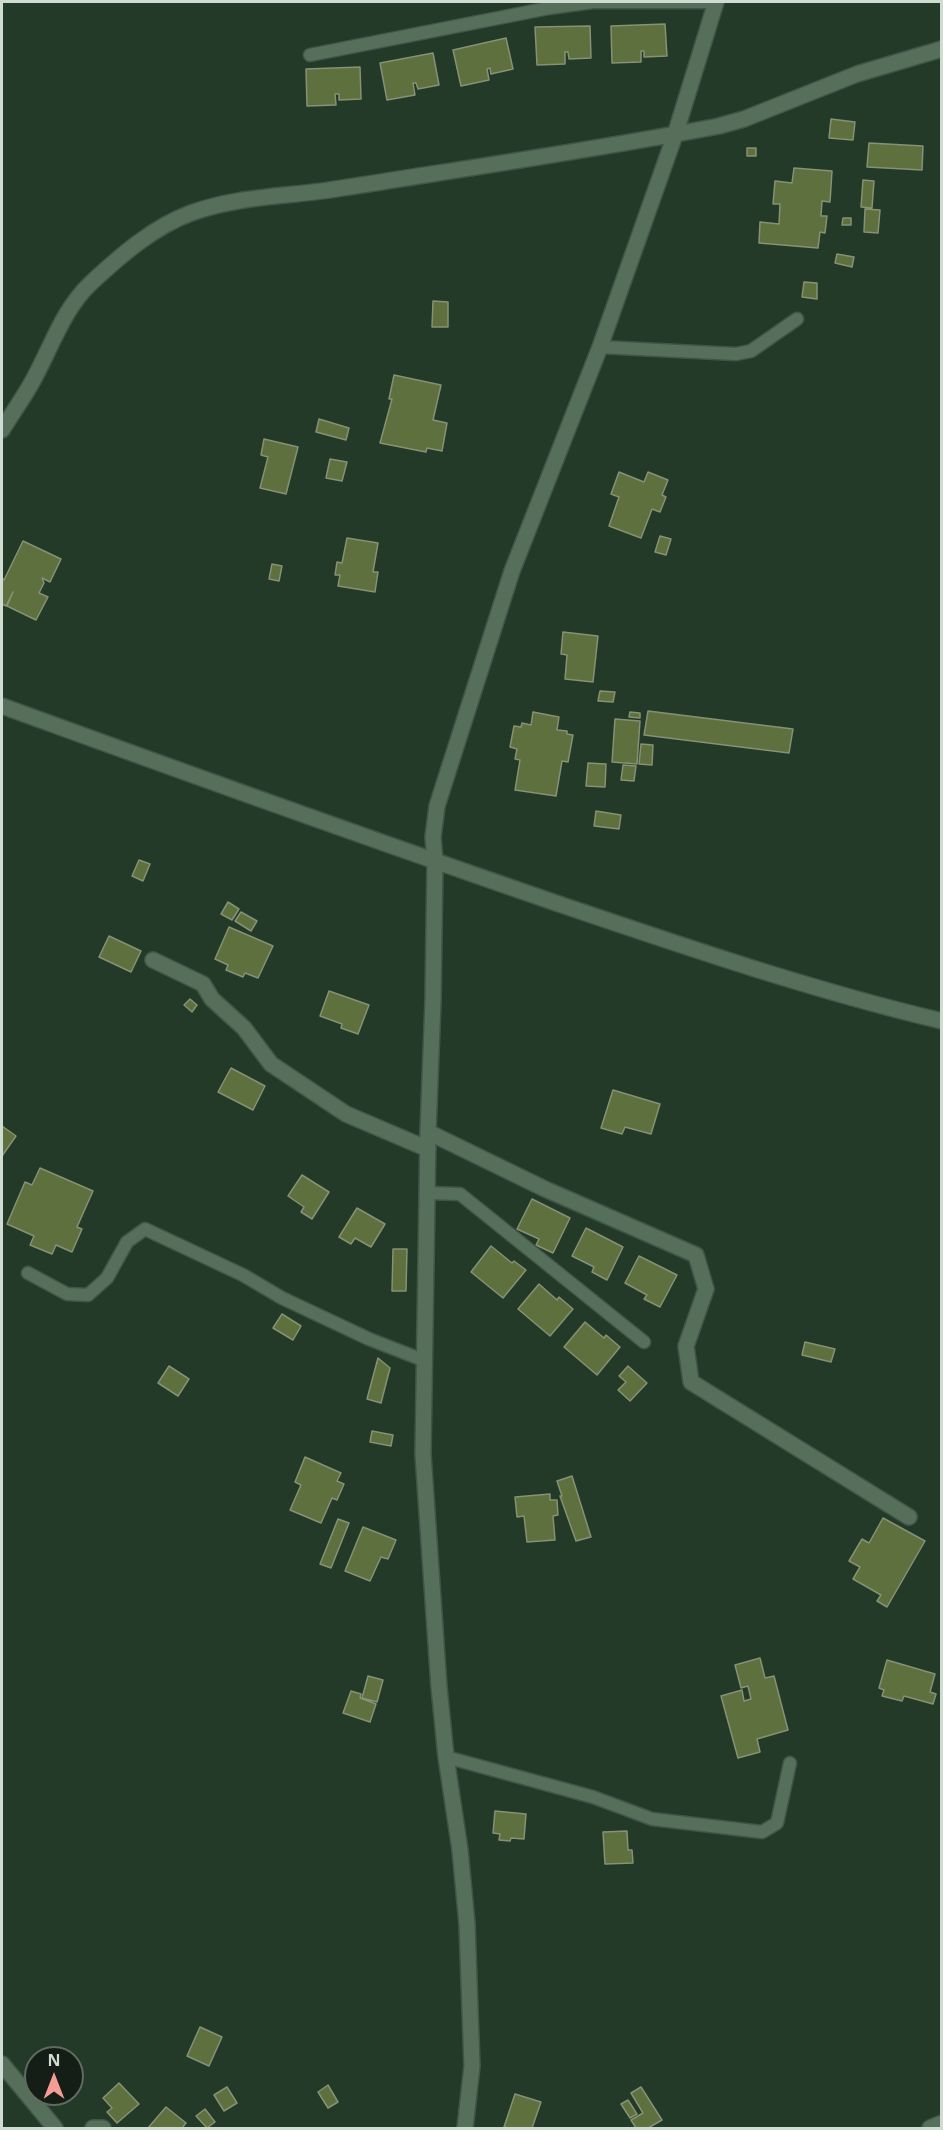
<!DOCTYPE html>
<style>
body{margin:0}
#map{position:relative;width:943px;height:2130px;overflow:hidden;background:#233a28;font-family:"Noto Sans",sans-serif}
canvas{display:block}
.frame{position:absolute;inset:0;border:3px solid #cfdcd1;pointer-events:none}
.north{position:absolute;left:24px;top:2046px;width:60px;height:60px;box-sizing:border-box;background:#141e16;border:2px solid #5f6a61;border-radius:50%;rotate:0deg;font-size:16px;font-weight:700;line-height:24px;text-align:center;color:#cfdcd1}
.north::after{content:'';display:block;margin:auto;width:21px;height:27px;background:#f59c95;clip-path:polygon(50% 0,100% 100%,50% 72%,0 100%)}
</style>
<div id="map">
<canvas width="943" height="2130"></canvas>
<div class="frame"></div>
<div class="north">N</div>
</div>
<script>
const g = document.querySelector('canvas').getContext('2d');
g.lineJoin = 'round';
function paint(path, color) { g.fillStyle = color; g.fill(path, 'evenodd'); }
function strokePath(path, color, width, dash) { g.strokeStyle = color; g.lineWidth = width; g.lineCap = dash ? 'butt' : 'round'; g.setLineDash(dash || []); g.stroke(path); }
const building = new Path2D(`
 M 665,24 L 667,56 L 644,57 L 644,51 L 641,51 L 641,62 L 612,63 L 611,26 Z
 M 590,26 L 591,58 L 569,59 L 568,52 L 565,52 L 565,64 L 537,65 L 535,27 Z
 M 506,38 L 513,69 L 491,74 L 490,68 L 487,69 L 489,80 L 461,86 L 453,50 Z
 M 433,53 L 439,85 L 418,89 L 416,83 L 413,83 L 415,95 L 387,100 L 380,63 Z
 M 360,67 L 361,99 L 339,100 L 339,94 L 335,94 L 336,105 L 307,106 L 306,69 Z
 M 831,119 L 855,122 L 853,140 L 829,138 Z
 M 869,143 L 923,146 L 922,170 L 867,167 Z
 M 747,148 L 756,148 L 756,156 L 747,156 Z
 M 794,168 L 832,171 L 830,202 L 822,201 L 821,216 L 827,216 L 825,233 L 820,232 L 818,248 L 759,243 L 760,222 L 779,224 L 780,204 L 773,204 L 775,181 L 792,183 Z
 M 863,180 L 874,181 L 872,208 L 861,207 Z
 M 865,209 L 880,210 L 878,233 L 864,232 Z
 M 843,218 L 851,218 L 851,225 L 842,225 Z
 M 837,254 L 854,257 L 852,267 L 835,263 Z
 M 804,282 L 817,283 L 817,299 L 802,297 Z
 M 433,301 L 448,302 L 448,327 L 432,327 Z
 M 394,375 L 441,385 L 433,420 L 447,423 L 442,451 L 427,448 L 426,452 L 380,443 L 392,399 L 389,399 Z
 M 319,419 L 349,428 L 346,440 L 316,432 Z
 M 264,439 L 298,447 L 286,494 L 260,488 L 268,457 L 261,455 Z
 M 330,459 L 347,462 L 342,481 L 326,478 Z
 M 619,472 L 644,482 L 648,472 L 668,480 L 662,495 L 666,497 L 660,512 L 652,509 L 641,538 L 609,526 L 619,497 L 611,494 Z
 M 660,536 L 671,539 L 666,555 L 655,552 Z
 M 347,538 L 378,543 L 373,572 L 378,572 L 375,592 L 338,586 L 340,575 L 335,575 L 337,562 L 342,563 Z
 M 23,541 L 61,559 L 50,582 L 42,578 L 44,583 L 39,593 L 48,597 L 36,620 L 7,606 L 13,592 L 6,606 L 2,604 L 2,578 L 4,580 Z
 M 272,564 L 282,566 L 279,581 L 269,579 Z
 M 563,632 L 598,636 L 593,682 L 565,679 L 567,655 L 561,654 Z
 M 600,691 L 615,692 L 613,702 L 598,701 Z
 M 648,711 L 793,729 L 789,753 L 644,735 Z
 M 533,712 L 559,717 L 557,730 L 567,731 L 567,734 L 573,735 L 568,762 L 562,761 L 556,796 L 515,790 L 520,760 L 515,759 L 517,749 L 510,747 L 514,726 L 521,727 L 522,723 L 531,725 Z
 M 630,712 L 640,713 L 640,718 L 629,717 Z
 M 615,719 L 640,721 L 637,764 L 612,762 Z
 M 641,744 L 653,745 L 652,765 L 639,764 Z
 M 588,763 L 606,764 L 605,787 L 586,786 Z
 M 623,765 L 636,766 L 634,781 L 621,780 Z
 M 596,811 L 621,815 L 619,829 L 594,826 Z
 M 139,860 L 150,864 L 143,881 L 132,876 Z
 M 228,902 L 239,909 L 232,920 L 221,914 Z
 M 241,912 L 257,921 L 251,931 L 235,921 Z
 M 229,927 L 273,946 L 258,978 L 245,973 L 243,977 L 226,970 L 228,965 L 215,959 Z
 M 109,936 L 141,951 L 131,972 L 99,957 Z
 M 329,991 L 369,1005 L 358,1034 L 341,1028 L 342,1024 L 320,1016 Z
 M 190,999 L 197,1005 L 192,1012 L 184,1005 Z
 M 231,1068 L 265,1086 L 253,1110 L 218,1092 Z
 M 613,1090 L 660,1104 L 651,1134 L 625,1127 L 622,1134 L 601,1128 Z
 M 2,1126 L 16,1136 L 2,1156 Z
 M 40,1168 L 93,1191 L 77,1227 L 82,1229 L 72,1252 L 56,1245 L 52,1254 L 30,1245 L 34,1236 L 7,1224 L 25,1182 L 32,1185 Z
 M 302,1175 L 329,1192 L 312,1219 L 301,1212 L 304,1207 L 288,1196 Z
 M 532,1199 L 570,1218 L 553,1253 L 536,1245 L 539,1239 L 517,1229 Z
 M 357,1208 L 385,1224 L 371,1247 L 355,1238 L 351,1244 L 339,1237 Z
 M 586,1228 L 623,1247 L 607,1280 L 592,1272 L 594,1267 L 572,1256 Z
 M 491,1246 L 512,1263 L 514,1261 L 526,1270 L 503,1298 L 471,1272 Z
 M 393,1249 L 407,1249 L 406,1291 L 392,1291 Z
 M 639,1256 L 677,1275 L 660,1307 L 644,1299 L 647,1295 L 625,1283 Z
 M 539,1284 L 557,1300 L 559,1297 L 573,1309 L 550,1336 L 518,1309 Z
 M 282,1314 L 301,1326 L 293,1340 L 273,1328 Z
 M 585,1322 L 604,1338 L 606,1335 L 620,1347 L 597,1375 L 564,1347 Z
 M 805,1342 L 835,1349 L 831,1362 L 802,1355 Z
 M 378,1358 L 390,1368 L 381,1403 L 367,1399 Z
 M 169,1366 L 189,1379 L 178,1396 L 158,1383 Z
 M 628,1366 L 647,1383 L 630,1401 L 618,1390 L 626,1382 L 619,1376 Z
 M 372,1431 L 393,1435 L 391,1446 L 370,1442 Z
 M 305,1457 L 341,1473 L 337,1481 L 344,1484 L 337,1500 L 332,1498 L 321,1523 L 290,1510 L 301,1485 L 295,1482 Z
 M 572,1476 L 591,1537 L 576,1541 L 560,1496 L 562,1496 L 557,1481 Z
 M 550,1494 L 550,1500 L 557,1500 L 558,1515 L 553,1516 L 555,1540 L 527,1542 L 524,1516 L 517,1517 L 515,1497 Z
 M 883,1518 L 925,1541 L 887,1607 L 877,1601 L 881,1595 L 853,1579 L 860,1567 L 849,1561 L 862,1539 L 869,1543 Z
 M 338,1519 L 349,1523 L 331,1568 L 320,1564 Z
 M 363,1527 L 396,1540 L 388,1559 L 381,1557 L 370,1581 L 345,1571 Z
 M 760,1658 L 765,1678 L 774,1676 L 788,1730 L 757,1739 L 760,1752 L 738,1758 L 721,1696 L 742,1690 L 744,1701 L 751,1699 L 748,1686 L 741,1688 L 735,1665 Z
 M 887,1660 L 935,1674 L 930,1692 L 936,1694 L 933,1704 L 904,1696 L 902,1701 L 882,1696 L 884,1690 L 879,1688 Z
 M 368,1676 L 383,1680 L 377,1702 L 362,1698 Z
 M 351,1691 L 361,1694 L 360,1698 L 376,1704 L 370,1722 L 343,1713 Z
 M 495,1811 L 526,1814 L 524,1839 L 511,1838 L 510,1841 L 499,1840 L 500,1834 L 493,1833 Z
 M 627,1831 L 628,1850 L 632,1850 L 633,1863 L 605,1864 L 603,1832 Z
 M 200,2027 L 222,2037 L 209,2066 L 187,2056 Z
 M 119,2083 L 139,2104 L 117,2123 L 107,2112 L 112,2108 L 103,2098 Z
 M 328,2085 L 338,2102 L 328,2108 L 318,2092 Z
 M 227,2087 L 237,2103 L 224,2111 L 214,2095 Z
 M 641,2087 L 662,2120 L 648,2128 L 636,2128 L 631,2120 L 643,2113 L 631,2093 Z
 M 515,2094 L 541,2102 L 532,2128 L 509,2128 L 504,2127 Z
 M 628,2100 L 637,2114 L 630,2118 L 621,2104 Z
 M 166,2107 L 186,2123 L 182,2128 L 148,2128 Z
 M 205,2109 L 215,2122 L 207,2128 L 196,2116 Z`);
const lane = new Path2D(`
 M 310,55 L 549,8 L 593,2 L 716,2
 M 600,347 L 736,354 L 751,351 L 797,319
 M 428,1193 L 460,1194 L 644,1342
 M 28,1273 L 67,1294 L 88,1295 L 107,1278 L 127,1242 L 145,1229 L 243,1275 L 282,1298 L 369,1339 L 423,1360
 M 446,1757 L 593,1797 L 652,1819 L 762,1832 L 777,1823 L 790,1763`);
const street = new Path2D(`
 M 2,430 C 11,415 22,400 31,384 C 50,351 62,310 91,283 C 120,256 153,227 191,213 C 240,195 291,197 342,188 C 468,168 594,150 719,126 L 744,119 L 857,74 L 942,49
 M 153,960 L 203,984 L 212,999 L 244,1028 L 271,1064 L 346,1114 L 428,1149
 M 428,1132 L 545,1189 L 696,1255 L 706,1289 L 686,1346 L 691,1382 L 909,1517
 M 93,2128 L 103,2128
 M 465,2128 L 472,2066 L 467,1924 L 460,1850 L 446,1757 L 439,1687 L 423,1454 L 428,1132 L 433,1000 L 435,862 L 433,837 L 437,806 L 512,571 L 600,347 L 675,135 L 716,2
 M 930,2128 L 942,2123`);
const secondary = new Path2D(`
 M 2,706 C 186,773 370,839 556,903 C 683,946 811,990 942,1021
 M 2,2064 L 55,2128`);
paint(building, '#5e703e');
strokePath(building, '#869175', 1.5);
strokePath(lane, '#415546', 15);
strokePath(street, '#415546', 18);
strokePath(secondary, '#415546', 18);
strokePath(lane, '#566f5b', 12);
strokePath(street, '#566f5b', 15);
strokePath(secondary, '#566f5b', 15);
</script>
